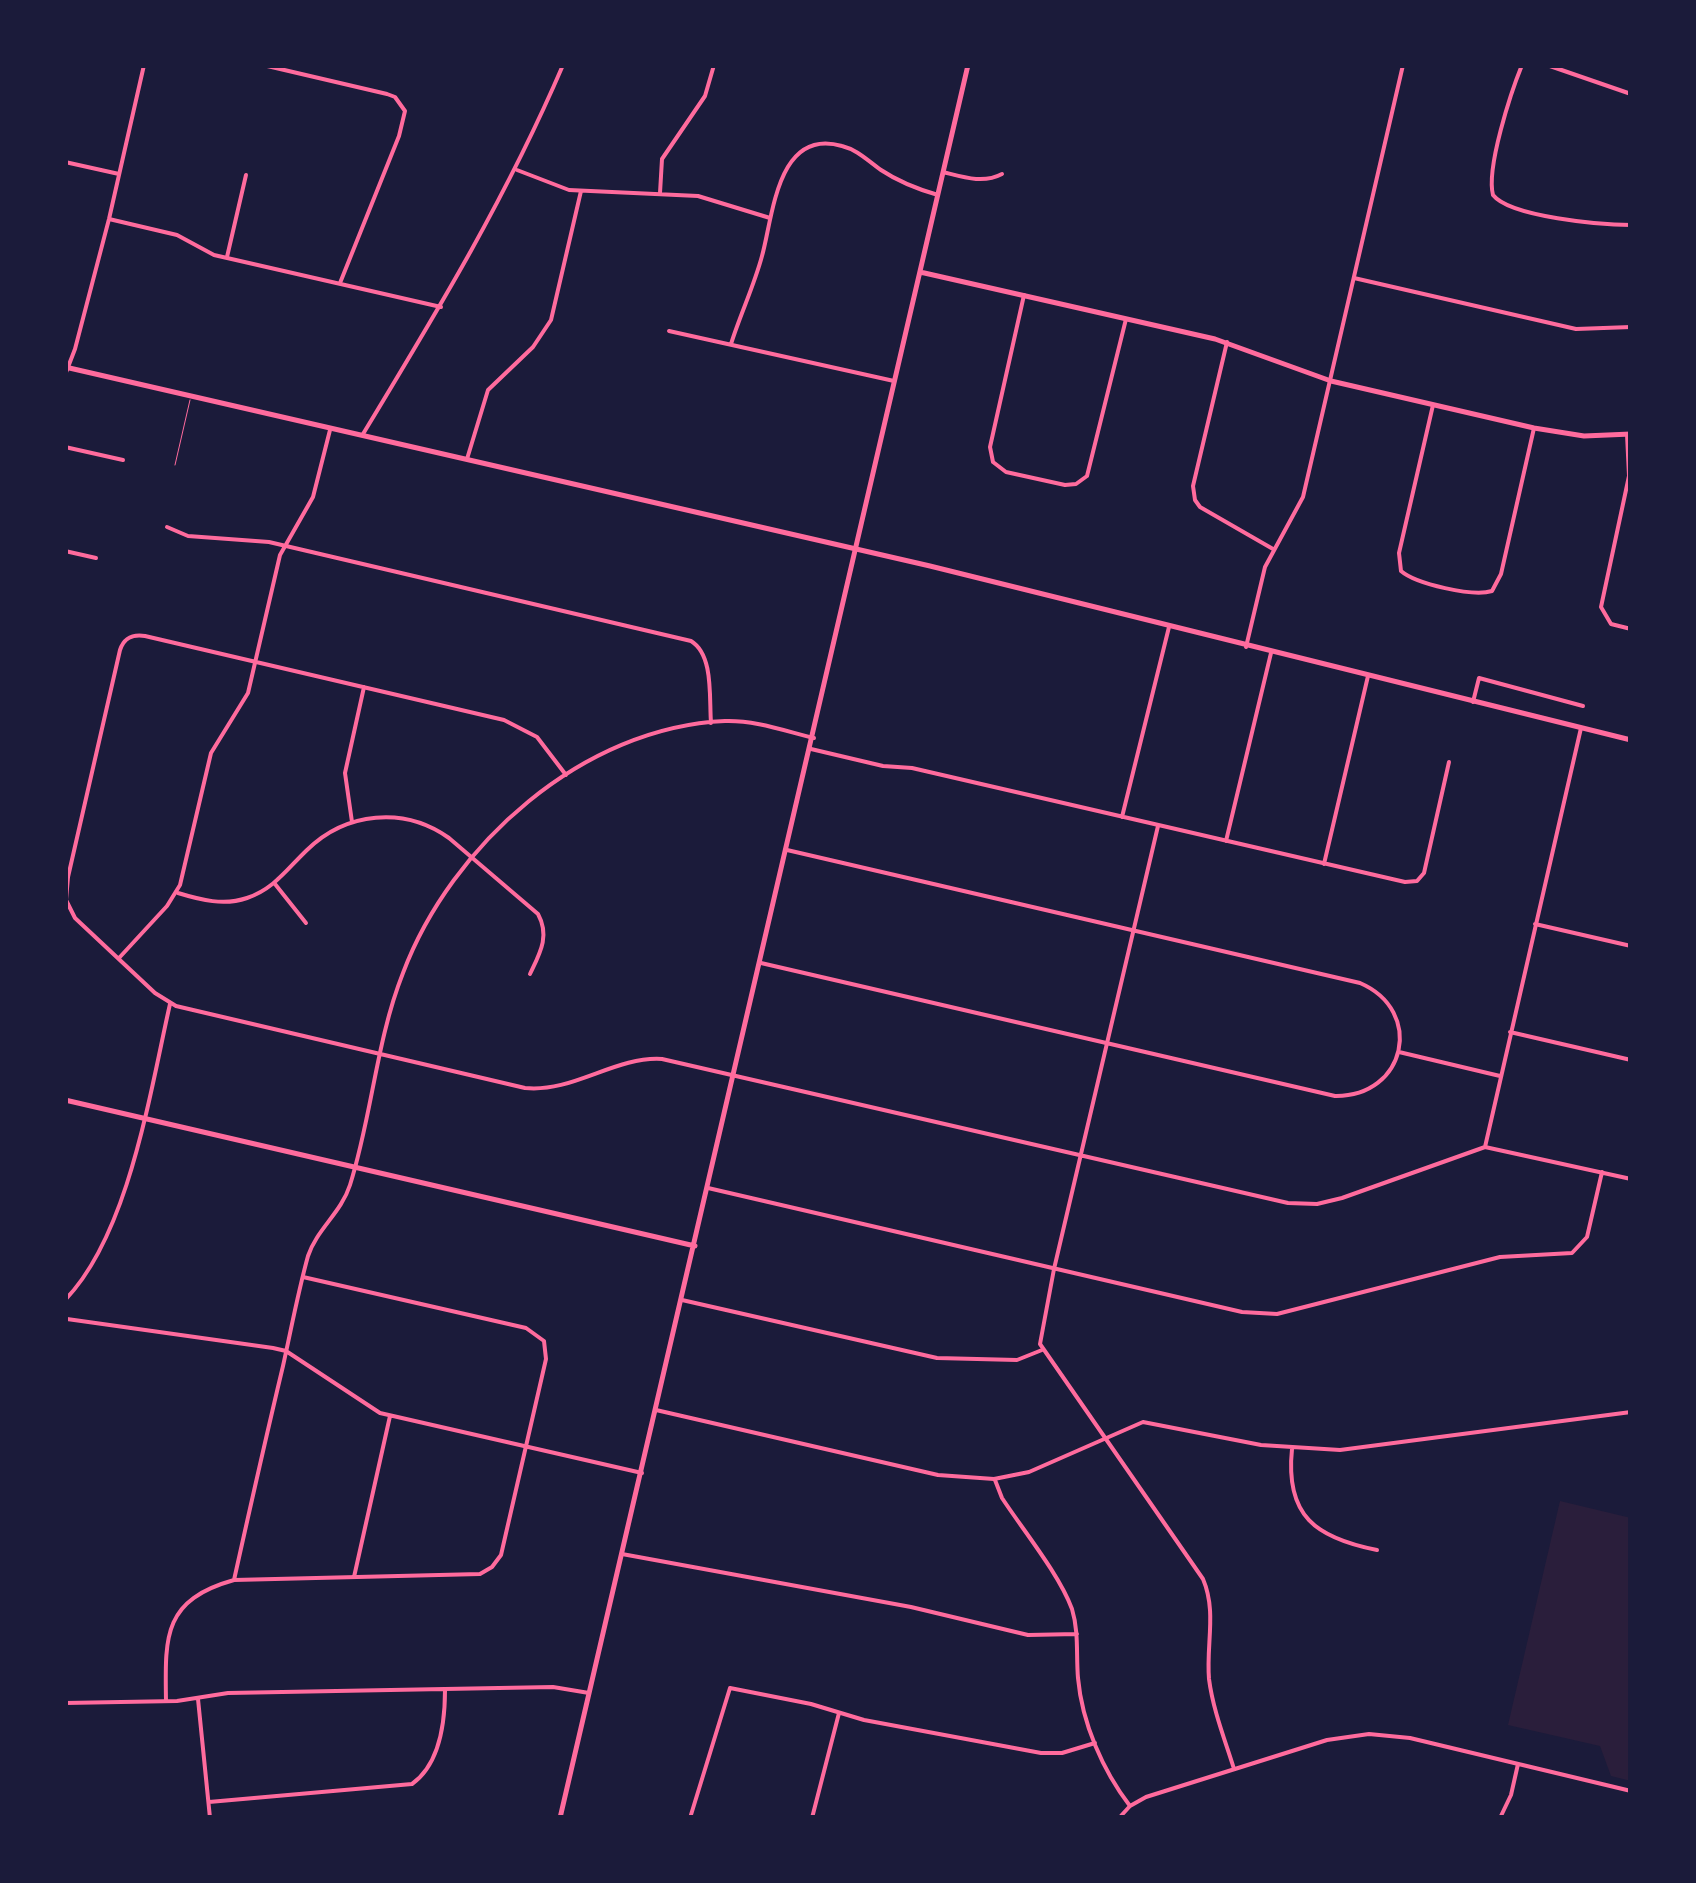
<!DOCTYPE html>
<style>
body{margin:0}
#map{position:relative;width:1696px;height:1883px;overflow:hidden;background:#1b1b3a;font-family:Roboto,sans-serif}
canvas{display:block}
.frame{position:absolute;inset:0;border:68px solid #1b1b3a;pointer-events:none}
</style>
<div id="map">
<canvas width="1696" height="1883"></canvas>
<div class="frame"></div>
</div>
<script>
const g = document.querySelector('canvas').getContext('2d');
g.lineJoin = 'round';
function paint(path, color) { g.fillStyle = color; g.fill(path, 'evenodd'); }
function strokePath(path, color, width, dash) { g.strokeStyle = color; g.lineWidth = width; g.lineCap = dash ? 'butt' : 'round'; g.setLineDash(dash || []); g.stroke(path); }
const green = new Path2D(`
 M 1560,1501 L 1631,1518 L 1631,1781 L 1611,1776 L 1600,1746 L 1508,1725 Z`);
const service = new Path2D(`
 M 175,465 L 190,400`);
const minor = new Path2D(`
 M 263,65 L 387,94 L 395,97 L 405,111 L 399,136 L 340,283
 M 1522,65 C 1511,92 1486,168 1493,195 C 1510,217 1602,225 1631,225
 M 1547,65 L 1631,94
 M 65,162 L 119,174
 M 517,170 L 569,190 L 698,196 L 770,218
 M 943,172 C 963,177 983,184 1002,174
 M 660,193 L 662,159 L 705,96 L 714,65
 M 109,219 L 177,235 L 214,255 L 441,307
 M 227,257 L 246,175
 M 1354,278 L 1576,329 L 1631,327
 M 1024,295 L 990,447 L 993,462 L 1006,472 L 1065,485 L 1076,484 L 1087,476 L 1126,319
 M 669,331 L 894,381
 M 1227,342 L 1193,486 L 1195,500 L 1200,507 L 1273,549
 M 731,344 C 740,315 754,286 762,256 C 773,217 777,127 842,146 C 858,150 868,161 881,170 C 899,182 917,189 938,195
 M 65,375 L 75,349 L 109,219 L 144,65
 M 1433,405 L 1399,553 L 1401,571 C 1416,584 1473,597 1492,591 L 1501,574 L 1534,428
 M 363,434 C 438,310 506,198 563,65
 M 1627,434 L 1629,476 L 1601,607 L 1611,624 L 1631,629
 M 65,447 L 123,460
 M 467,459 L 488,390 L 533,347 L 551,320 L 581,191
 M 167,527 L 188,536 L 269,542 L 691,641 C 714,655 709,698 711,723
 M 65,551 L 96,558
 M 1246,647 L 1265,567 L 1303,497 L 1403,65
 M 1473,702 L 1479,678 L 1583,706
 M 811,749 L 883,766 L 912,768 L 1405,882 L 1417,881 L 1424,873 L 1449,762
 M 566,775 L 537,737 L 504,720 L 145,636 C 132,634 124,638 120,650 L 68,877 L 66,900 L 75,918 L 155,993 L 176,1006 L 525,1088 C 573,1093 615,1056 662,1059 L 1288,1203 L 1317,1204 L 1342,1198 L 1485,1147 L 1631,1179
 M 1122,817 L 1169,627
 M 352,822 L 345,773 L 364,687
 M 1158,826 L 1054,1269 L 1040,1344 L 1203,1579 C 1217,1612 1206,1644 1209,1679 C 1213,1710 1225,1740 1234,1769
 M 1226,841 L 1271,653
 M 1324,864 L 1368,676
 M 275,884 L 306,923
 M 178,893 C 201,900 224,906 247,898 C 274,889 287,869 307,850 C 346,812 404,806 449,838 L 538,914 C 550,936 540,953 530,974
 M 1535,924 L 1631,946
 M 119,958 L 167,906 L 180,885 L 211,753 L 248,693 L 280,555 L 313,497 L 330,430
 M 761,963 L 1335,1096 C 1406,1097 1425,1011 1360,983 L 787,850
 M 1510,1032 L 1631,1060
 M 1399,1052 L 1500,1076
 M 1485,1147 L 1581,728
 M 708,1188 L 1242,1312 L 1277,1314 L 1500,1257 L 1572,1253 L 1587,1237 L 1602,1172
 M 65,1300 C 129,1234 150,1092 170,1004
 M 682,1300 L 937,1358 L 1017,1360 L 1042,1350
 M 65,1307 L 65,1323
 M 67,1319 L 273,1348 L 286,1351 L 380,1413 L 642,1473
 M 656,1410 L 938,1475 L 994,1479 L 1029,1472 L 1143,1422 L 1261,1445 L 1340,1450 L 1631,1412
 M 1292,1449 C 1285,1516 1316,1538 1377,1550
 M 995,1480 L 1002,1498 C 1023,1530 1059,1574 1072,1609 C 1079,1632 1076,1655 1078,1678 C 1082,1723 1103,1771 1130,1806
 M 622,1554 L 911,1607 L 1028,1635 L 1077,1634
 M 354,1577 L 390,1416
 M 234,1580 C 250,1508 266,1437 283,1366 C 291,1330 298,1292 308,1256 C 317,1229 341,1213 350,1185 C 372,1116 376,1041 403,973 C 451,845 583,727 725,721 C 755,720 785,731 814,738
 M 198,1699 L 210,1818
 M 166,1701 C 165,1636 163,1600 234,1580 L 480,1574 L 492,1567 L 501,1555 L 546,1359 L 544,1341 L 526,1328 L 303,1277
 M 65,1703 L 177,1701 L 228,1693 L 553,1687 L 589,1693
 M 209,1802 L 412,1784 C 440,1764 445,1722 445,1690
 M 690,1818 L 730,1688 L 811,1704 L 864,1720 L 1041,1753 L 1062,1753 L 1095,1743
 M 812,1818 L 839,1713
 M 1119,1818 L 1130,1806 L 1146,1797 L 1327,1740 L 1369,1734 L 1410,1738 L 1631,1791
 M 1500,1818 L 1511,1795 L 1518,1764`);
const tertiary = new Path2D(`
 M 920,272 L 1215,339 L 1331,381 L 1534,428 L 1584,436 L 1631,434
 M 65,1100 L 695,1246
 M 560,1818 L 968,65`);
const secondary = new Path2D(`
 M 65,367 L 930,566 L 1631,740`);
paint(green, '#2a1e3b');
strokePath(service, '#ff6b9d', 1);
strokePath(minor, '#ff6b9d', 4);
strokePath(tertiary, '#ff6b9d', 5);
strokePath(secondary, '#ff6b9d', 5);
</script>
